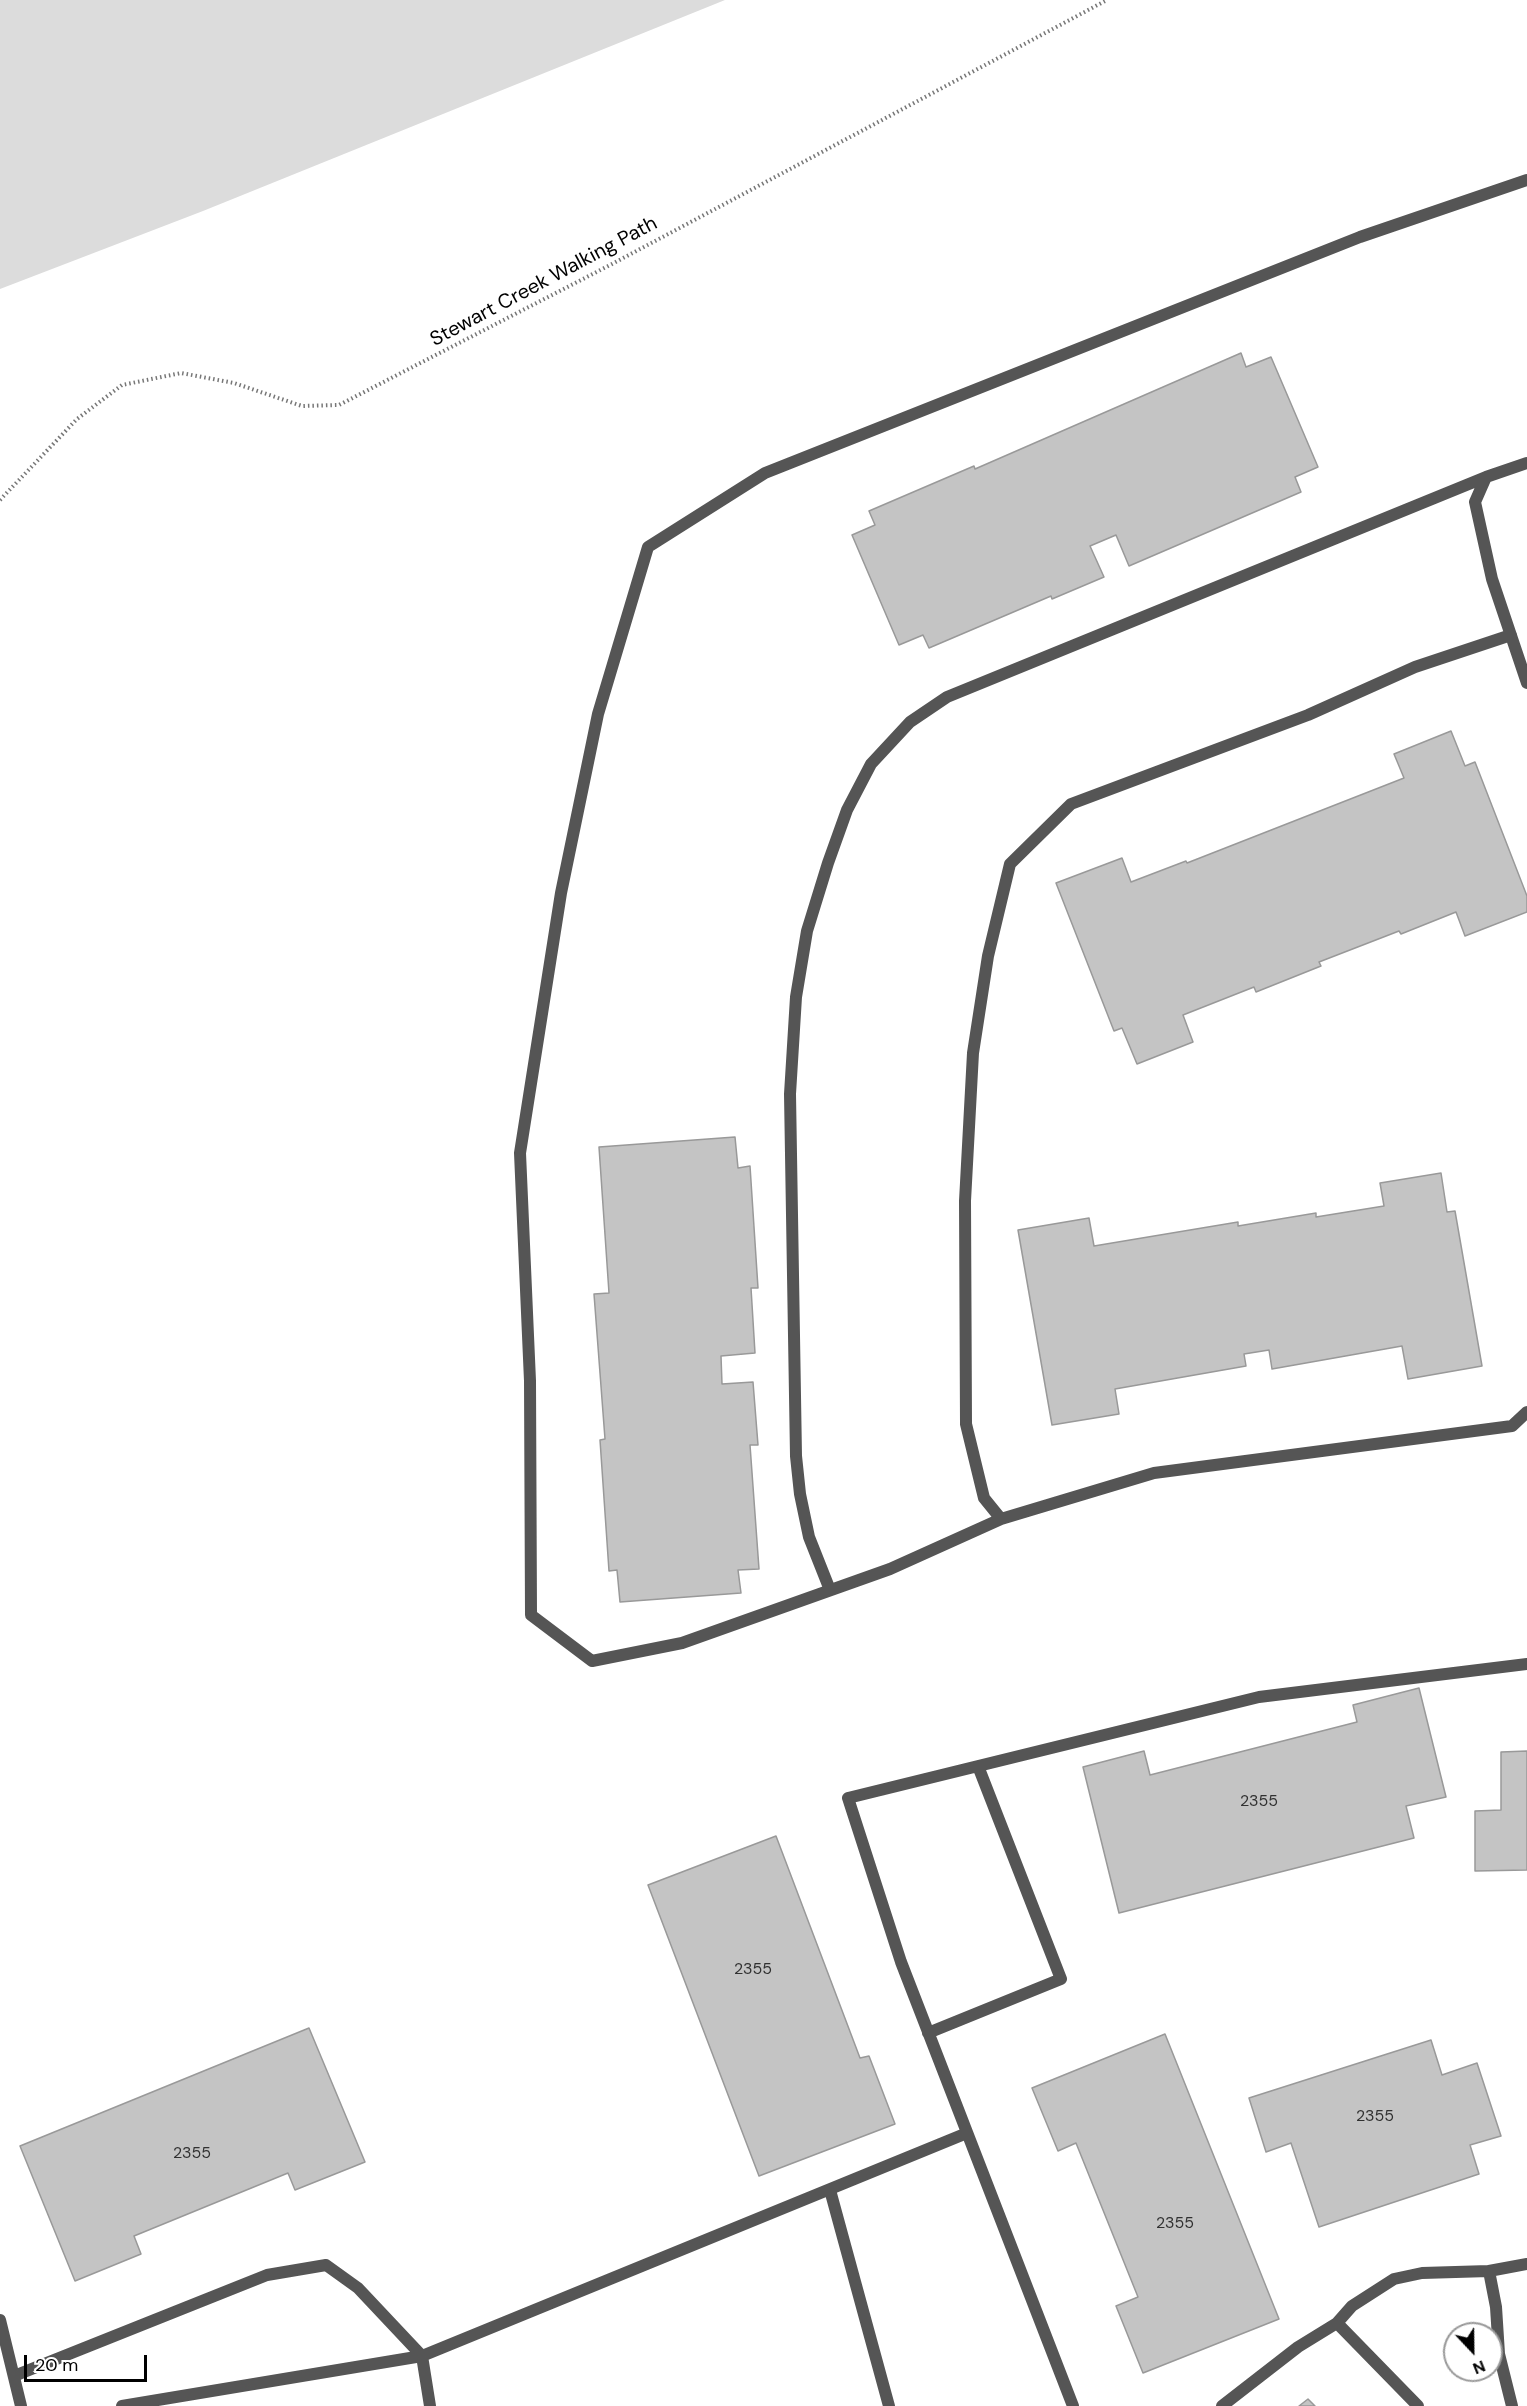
<!DOCTYPE html>
<style>
body{margin:0}
#map{position:relative;width:1527px;height:2406px;overflow:hidden;background:#fff;font-family:"DM Sans",sans-serif}
canvas{display:block}
.north{position:absolute;left:1443px;top:2322px;width:60px;height:60px;box-sizing:border-box;background:#fff;border:2px solid #999;border-radius:50%;rotate:158deg;font-size:16px;font-weight:700;line-height:24px;text-align:center;color:#000}
.north::after{content:'';display:block;margin:auto;width:21px;height:27px;background:#000;clip-path:polygon(50% 0,100% 100%,50% 72%,0 100%)}
.scale{position:absolute;left:24px;top:2355px;width:123px;height:27px;box-sizing:border-box;border:3px solid #000;border-top:0;padding-left:8px;font-size:18px;line-height:21px;white-space:nowrap;color:#000;-webkit-text-stroke:4px #fff;paint-order:stroke}
</style>
<div id="map">
<canvas width="1527" height="2406"></canvas>
<div class="north">N</div>
<div class="scale">20 m</div>
</div>
<script>
const g = document.querySelector('canvas').getContext('2d');
g.lineJoin = 'round';
function paint(path, color) { g.fillStyle = color; g.fill(path, 'evenodd'); }
function strokePath(path, color, width, dash) { g.strokeStyle = color; g.lineWidth = width; g.lineCap = dash ? 'butt' : 'round'; g.setLineDash(dash || []); g.stroke(path); }
function drawText(font, color, halo, rows, align = 'center') {
  g.font = font + ' "DM Sans",sans-serif'; g.lineWidth = 5; g.setLineDash([]); g.textBaseline = 'middle'; g.strokeStyle = halo; g.fillStyle = color; for (const [text, x, y, turn = 0] of rows) {
    g.save(); g.translate(x, y); g.rotate((+turn || 0) * Math.PI / 180); g.textAlign = isNaN(turn) ? turn : align; if (halo) g.strokeText(text, 0, 0); g.fillText(text, 0, 0); g.restore();
  }
}
const green = new Path2D(`
 M 0,0 L 725,0 L 203,211 L 0,289 Z`);
const building = new Path2D(`
 M 1241,353 L 1246,367 L 1271,357 L 1318,467 L 1295,477 L 1301,492 L 1129,566 L 1116,535 L 1090,546 L 1104,577 L 1052,599 L 1051,596 L 929,648 L 923,635 L 899,645 L 852,535 L 875,525 L 869,511 L 974,466 L 975,469 Z
 M 1451,731 L 1465,766 L 1475,762 L 1527,896 L 1527,912 L 1465,936 L 1456,912 L 1401,934 L 1399,931 L 1319,962 L 1321,966 L 1256,992 L 1254,987 L 1183,1015 L 1193,1042 L 1137,1064 L 1122,1028 L 1114,1031 L 1056,883 L 1122,858 L 1131,882 L 1186,861 L 1187,863 L 1404,778 L 1394,754 Z
 M 735,1137 L 738,1168 L 750,1166 L 758,1288 L 751,1288 L 755,1353 L 721,1356 L 722,1384 L 753,1382 L 758,1445 L 750,1445 L 759,1569 L 738,1570 L 741,1593 L 620,1602 L 617,1570 L 609,1571 L 600,1440 L 605,1439 L 594,1294 L 609,1293 L 599,1147 Z
 M 1441,1173 L 1447,1212 L 1455,1211 L 1482,1366 L 1408,1379 L 1402,1346 L 1272,1369 L 1269,1350 L 1244,1354 L 1246,1366 L 1115,1389 L 1119,1414 L 1052,1425 L 1018,1230 L 1089,1218 L 1094,1246 L 1238,1222 L 1238,1226 L 1316,1213 L 1316,1217 L 1384,1206 L 1380,1183 Z
 M 1419,1688 L 1446,1797 L 1406,1806 L 1414,1838 L 1119,1913 L 1083,1767 L 1144,1751 L 1150,1775 L 1357,1722 L 1353,1705 Z
 M 1527,1751 L 1527,1870 L 1475,1871 L 1475,1811 L 1501,1810 L 1501,1752 Z
 M 776,1836 L 860,2058 L 869,2056 L 895,2124 L 759,2176 L 648,1885 Z
 M 309,2028 L 365,2162 L 295,2190 L 288,2173 L 134,2236 L 141,2254 L 75,2281 L 20,2146 Z
 M 1165,2034 L 1279,2319 L 1143,2373 L 1116,2306 L 1138,2297 L 1076,2143 L 1058,2151 L 1032,2088 Z
 M 1431,2040 L 1442,2075 L 1477,2063 L 1501,2136 L 1470,2145 L 1479,2174 L 1319,2227 L 1291,2143 L 1266,2152 L 1249,2098 Z
 M 1308,2399 L 1315,2406 L 1299,2406 Z`);
const path = new Path2D(`
 M 0,500 L 77,419 L 122,385 L 181,373 L 234,383 L 302,406 L 339,405 L 612,264 L 1107,0`);
const service = new Path2D(`
 M 1527,463 L 1486,477 L 1475,502 L 1492,579 L 1527,683
 M 1511,635 L 1415,667 L 1308,715 L 1071,804 L 1010,864 L 988,956 L 973,1053 L 965,1201 L 966,1424 L 984,1498 L 1001,1519 L 1154,1473 L 1512,1426 L 1527,1412
 M 1001,1519 L 890,1569 L 682,1643 L 592,1661 L 531,1615 L 530,1381 L 520,1153 L 561,893 L 598,714 L 648,547 L 765,473 L 1360,237 L 1527,180
 M 830,1590 L 809,1537 L 800,1494 L 796,1456 L 790,1094 L 796,997 L 807,931 L 828,863 L 847,810 L 871,764 L 910,722 L 947,697 L 1486,477
 M 928,2033 L 1061,1979 L 978,1766
 M 830,2190 L 889,2406
 M 1489,2271 L 1496,2307 L 1499,2354 L 1512,2406
 M 0,2320 L 21,2406
 M 1337,2323 L 1418,2406
 M 14,2376 L 267,2275 L 326,2265 L 358,2288 L 422,2356 L 430,2406
 M 122,2406 L 422,2356 L 967,2133
 M 1073,2406 L 901,1962 L 848,1798 L 1259,1697 L 1527,1664
 M 1222,2406 L 1298,2347 L 1337,2323 L 1352,2306 L 1394,2279 L 1422,2273 L 1489,2271 L 1527,2264`);
const numberNames = [
 ["2355",1259,1802],
 ["2355",753,1970],
 ["2355",1375,2117],
 ["2355",192,2154],
 ["2355",1175,2224]
];
const streetNames = [
 ["Stewart Creek Walking Path",544,282,-28]
];
paint(green, '#dcdcdc');
paint(building, '#c4c4c4');
strokePath(building, '#999', 1.5);
strokePath(path, '#777', 4, [1.5, 3]);
strokePath(service, '#555', 12);
drawText('16px', '#313131', null, numberNames);
drawText('20px', '#000', '#fff', streetNames);
</script>
